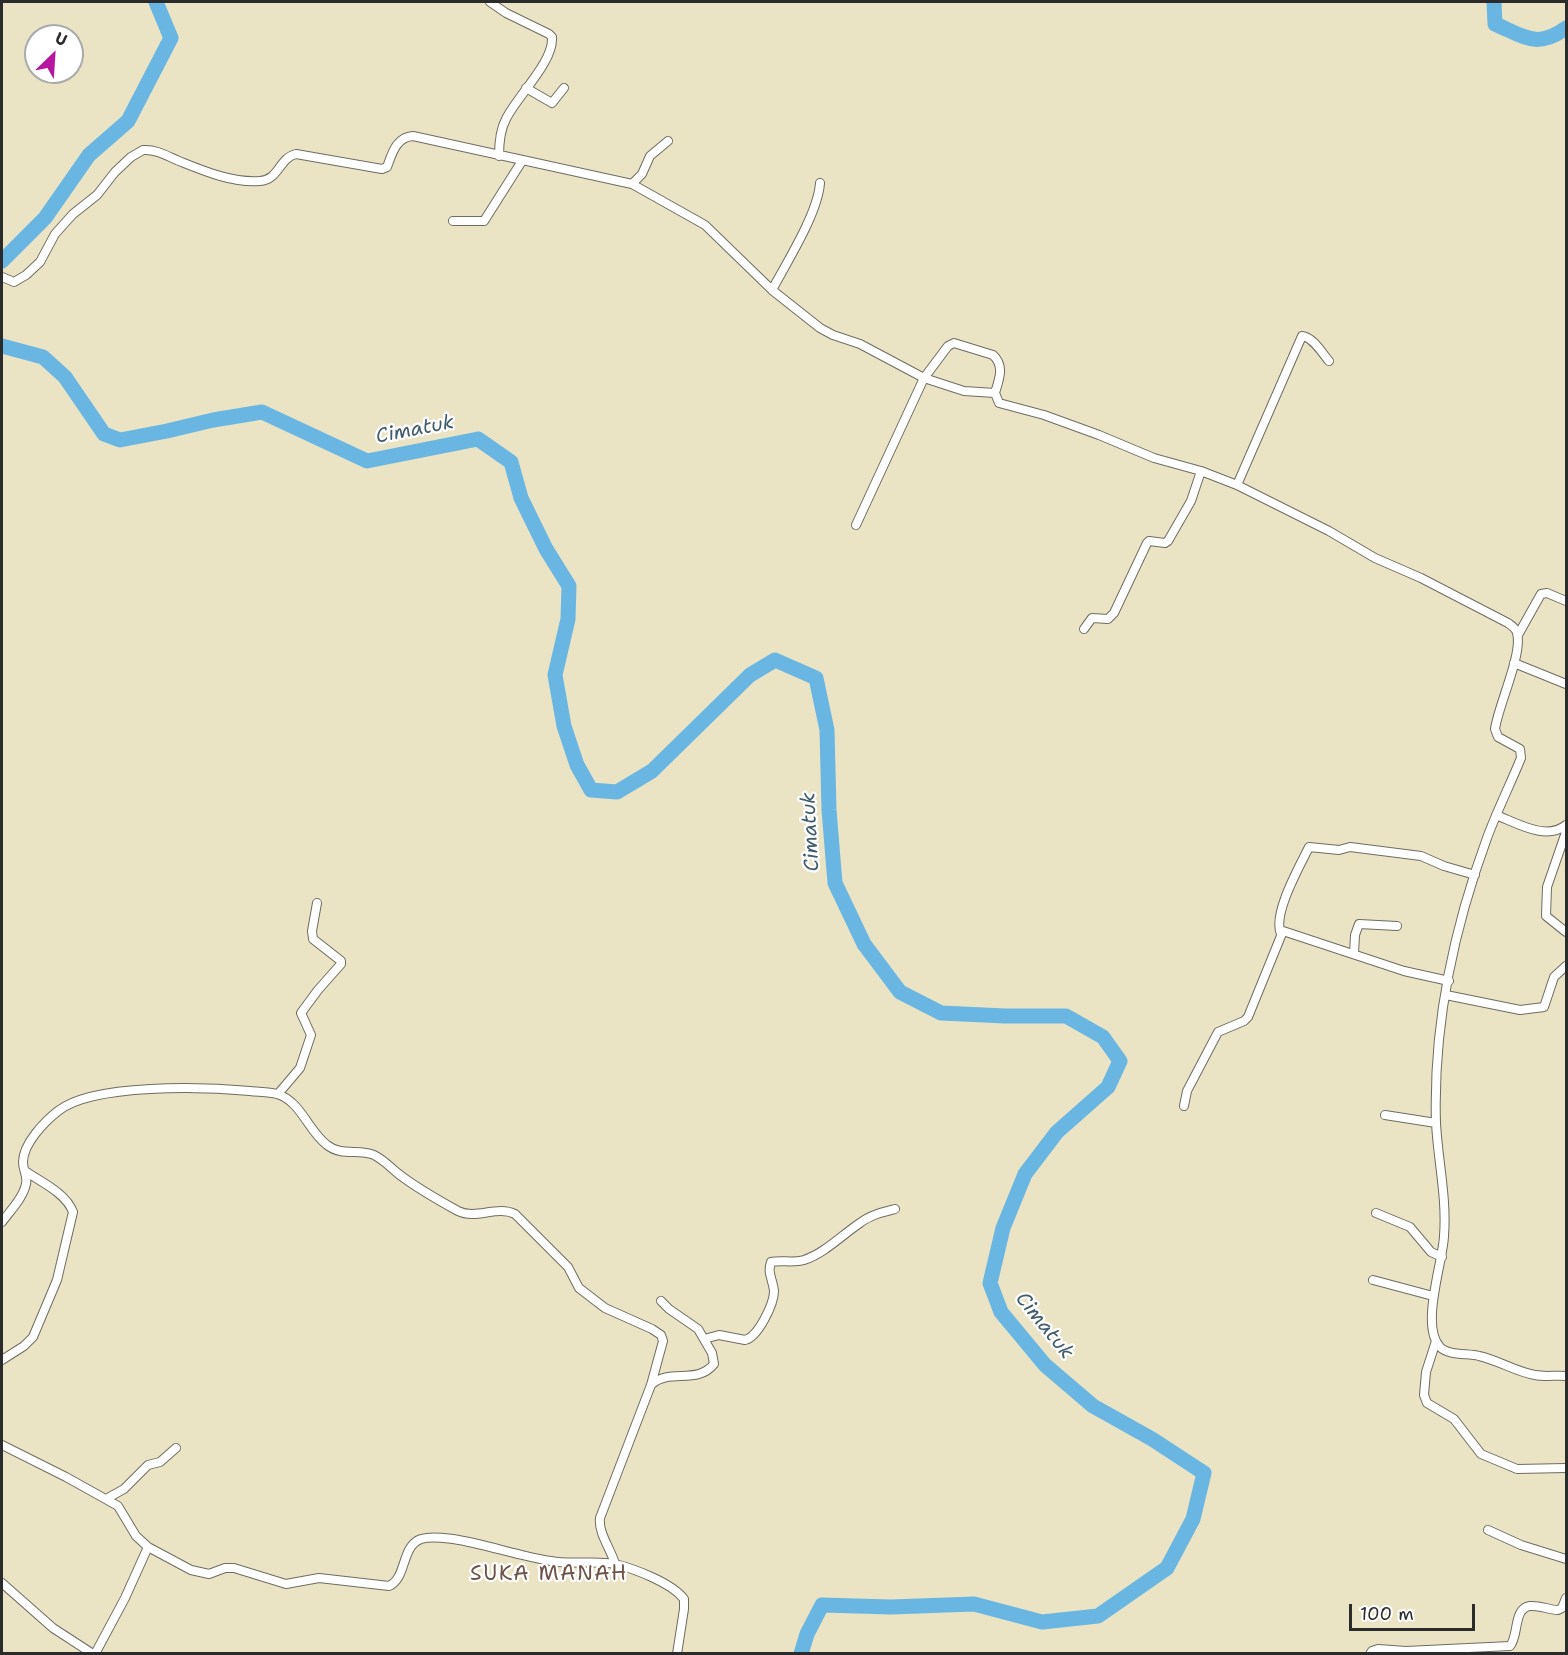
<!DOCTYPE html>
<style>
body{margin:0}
#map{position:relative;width:1568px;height:1655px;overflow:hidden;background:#eae4c5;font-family:"Shantell Sans",sans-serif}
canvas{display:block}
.frame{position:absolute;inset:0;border:3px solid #2b2b2b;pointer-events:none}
.north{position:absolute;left:24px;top:24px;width:60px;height:60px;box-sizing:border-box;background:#fff;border:2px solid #aaa;border-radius:50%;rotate:25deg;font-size:16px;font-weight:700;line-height:24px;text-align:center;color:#2b2b2b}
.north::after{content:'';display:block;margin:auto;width:21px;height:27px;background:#b5179e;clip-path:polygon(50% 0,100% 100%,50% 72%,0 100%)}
.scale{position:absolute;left:1349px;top:1604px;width:126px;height:27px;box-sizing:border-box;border:3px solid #2b2b2b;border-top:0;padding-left:8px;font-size:18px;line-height:21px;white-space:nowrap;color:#2b2b2b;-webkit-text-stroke:4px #fff;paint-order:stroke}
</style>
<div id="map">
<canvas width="1568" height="1655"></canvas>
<div class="frame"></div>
<div class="north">U</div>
<div class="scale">100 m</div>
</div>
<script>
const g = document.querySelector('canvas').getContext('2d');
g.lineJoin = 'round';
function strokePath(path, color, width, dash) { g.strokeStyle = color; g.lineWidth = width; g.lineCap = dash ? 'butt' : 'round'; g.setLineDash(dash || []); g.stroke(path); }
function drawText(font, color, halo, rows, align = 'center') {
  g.font = font + ' "Shantell Sans",sans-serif'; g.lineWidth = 4.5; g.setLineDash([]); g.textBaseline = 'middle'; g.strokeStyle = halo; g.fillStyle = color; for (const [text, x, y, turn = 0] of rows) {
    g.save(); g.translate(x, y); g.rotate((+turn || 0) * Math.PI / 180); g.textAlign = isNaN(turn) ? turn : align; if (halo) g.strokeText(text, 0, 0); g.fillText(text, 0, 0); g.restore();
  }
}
const river = new Path2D(`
 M 1494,2 L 1495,24 C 1525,37 1537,49 1566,28
 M 2,261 L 45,218 L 89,155 L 128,121 L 171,38 L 156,2
 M 2,346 L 43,357 L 65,377 L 104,434 L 120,440 L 167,431 L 213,420 L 262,412 L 367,461 L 478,439 L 511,462 L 521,498 L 546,549 L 569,586 L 568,619 L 555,675 L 564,726 L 577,765 L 591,790 L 617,792 L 652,771 L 750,675 L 775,660 L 816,678 L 827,730 L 829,810 L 835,883 L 864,944 L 900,992 L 941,1013 L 1005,1016 L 1066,1016 L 1103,1037 L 1120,1061 L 1108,1087 L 1057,1132 L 1025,1174 L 1003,1228 L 990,1283 L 1001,1312 L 1045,1365 L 1093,1406 L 1152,1439 L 1204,1473 L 1193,1519 L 1167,1568 L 1098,1616 L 1042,1622 L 974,1604 L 891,1607 L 822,1605 L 807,1634 L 801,1654`);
const street = new Path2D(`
 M 490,2 L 506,13 L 549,34 L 552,37 C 554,62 517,96 506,119 C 500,130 499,143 499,156
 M 526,88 L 552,103 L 564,88
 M 632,184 L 642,174 L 650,156 L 668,141
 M 453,221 L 484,221 L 522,161
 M 2,277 L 14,282 L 26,275 L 40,262 L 55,234 L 73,214 L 97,195 L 115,172 L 131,157 L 143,150 C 156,149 167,156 179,161 C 204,171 232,183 260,181 C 279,180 279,158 296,154 L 382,169 L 387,167 C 392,154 396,137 413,136 L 632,184 L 705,225 L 772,290 L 820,328 L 833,335 L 860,344 L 924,378 L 964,391 L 995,393 L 999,403 L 1044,415 L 1099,435 L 1154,458 L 1201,471 L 1237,485 L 1329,531 L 1375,558 L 1421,578 L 1508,623 C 1512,626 1516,628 1517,633 C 1523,654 1498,706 1495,729 L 1498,737 L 1520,749 L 1521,758 C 1510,785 1497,811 1487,838 C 1454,928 1433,1027 1436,1123 C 1438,1161 1447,1198 1444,1236 C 1443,1262 1420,1326 1440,1347 C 1449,1356 1467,1353 1479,1356 C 1498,1360 1516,1372 1535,1375 C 1545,1377 1556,1375 1566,1376
 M 772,290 C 787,262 818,213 820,183
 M 1237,485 L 1302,336 C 1313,337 1322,353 1329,361
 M 856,525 L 924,378 L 948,346 L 954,343 L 993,355 C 1005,366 999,379 995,393
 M 1084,629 L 1092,618 L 1108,619 L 1114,613 L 1147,543 L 1149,541 L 1165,543 L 1168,541 L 1191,501 L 1201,471
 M 1518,635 L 1541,594 L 1547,593 L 1566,601
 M 1514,663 L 1566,684
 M 1496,815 C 1517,823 1546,841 1566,825
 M 1566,832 L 1547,887 L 1546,916 L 1566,932
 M 1281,934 C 1272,914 1300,866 1309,847 L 1339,850 L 1350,847 L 1421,856 L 1444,866 L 1475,875
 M 1354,954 L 1355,935 L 1359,924 L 1397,926
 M 1446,995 L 1520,1010 L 1544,1007 L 1554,977 L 1566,966
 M 278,1094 L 300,1068 L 311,1035 L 301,1013 L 318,990 L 341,964 L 341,961 L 313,939 L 312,931 L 317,903
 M 1184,1106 L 1187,1091 L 1218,1032 L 1244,1021 L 1248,1017 L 1283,931 L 1404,971 L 1449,981
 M 1385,1115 L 1436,1123
 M 1376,1213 L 1410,1227 L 1431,1252 L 1442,1257
 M 2,1222 C 10,1211 23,1198 26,1184 C 28,1176 23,1171 23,1162 C 23,1144 44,1122 58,1111 C 93,1083 205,1087 250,1091 C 258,1092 269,1092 277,1094 C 301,1101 308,1131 327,1145 C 342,1157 359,1148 374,1155 C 384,1160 391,1168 400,1175 C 417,1188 438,1200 458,1211 C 476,1220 497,1205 515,1214 L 568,1267 L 579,1288 L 605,1308 L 652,1329 L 661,1335 L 663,1341 L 651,1385 L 600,1518 C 598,1533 611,1549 615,1564
 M 1373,1280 L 1433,1296
 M 704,1339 L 719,1335 L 745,1340 C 758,1337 774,1304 774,1291 C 773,1280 767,1273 771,1262 C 781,1260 794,1263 804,1260 C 825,1253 842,1235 860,1223 C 870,1215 883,1212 895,1209
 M 1436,1341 L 1426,1372 L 1424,1395 L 1427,1403 L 1454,1419 L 1481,1454 L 1517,1469 L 1566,1468
 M 2,1360 L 24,1346 L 33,1337 L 57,1280 L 73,1212 C 66,1193 41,1182 25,1171
 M 652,1384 C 670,1368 697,1385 714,1364 L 712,1353 L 698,1329 L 669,1309 L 661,1301
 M 2,1445 L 66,1477 L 118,1506 L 136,1536 L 148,1547 L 191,1570 L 209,1574 L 225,1568 L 234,1568 L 286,1584 L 319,1578 L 389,1586 C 407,1578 401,1546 421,1539 C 432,1536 443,1538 453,1539 C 486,1544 518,1556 551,1561 C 572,1565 595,1560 615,1564 C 635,1569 672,1583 684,1599 L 684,1609 L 677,1654
 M 106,1499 L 124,1489 L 148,1465 L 160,1462 L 176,1448
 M 1488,1530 L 1521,1545 L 1566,1559
 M 2,1583 L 53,1628 L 93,1654
 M 95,1654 L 125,1598 L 148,1547
 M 1370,1654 L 1372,1651 L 1378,1649 L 1406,1651 L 1510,1646 C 1519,1636 1513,1608 1530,1606 C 1540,1605 1549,1610 1558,1610 L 1562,1608 L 1566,1598`);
const waterNames = [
 ["Cimatuk",415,430,-11],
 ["Cimatuk",811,832,-93],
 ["Cimatuk",1044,1326,51]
];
const quarterNames = [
 ["SUKA MANAH",549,1575]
];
strokePath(river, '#6ab6e3', 15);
strokePath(street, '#6e6c61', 10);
strokePath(street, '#fff', 8);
drawText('italic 20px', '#415c6b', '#fff', waterNames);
g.letterSpacing = '1.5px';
drawText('21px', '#6e5349', '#fff', quarterNames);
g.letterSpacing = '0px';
</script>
